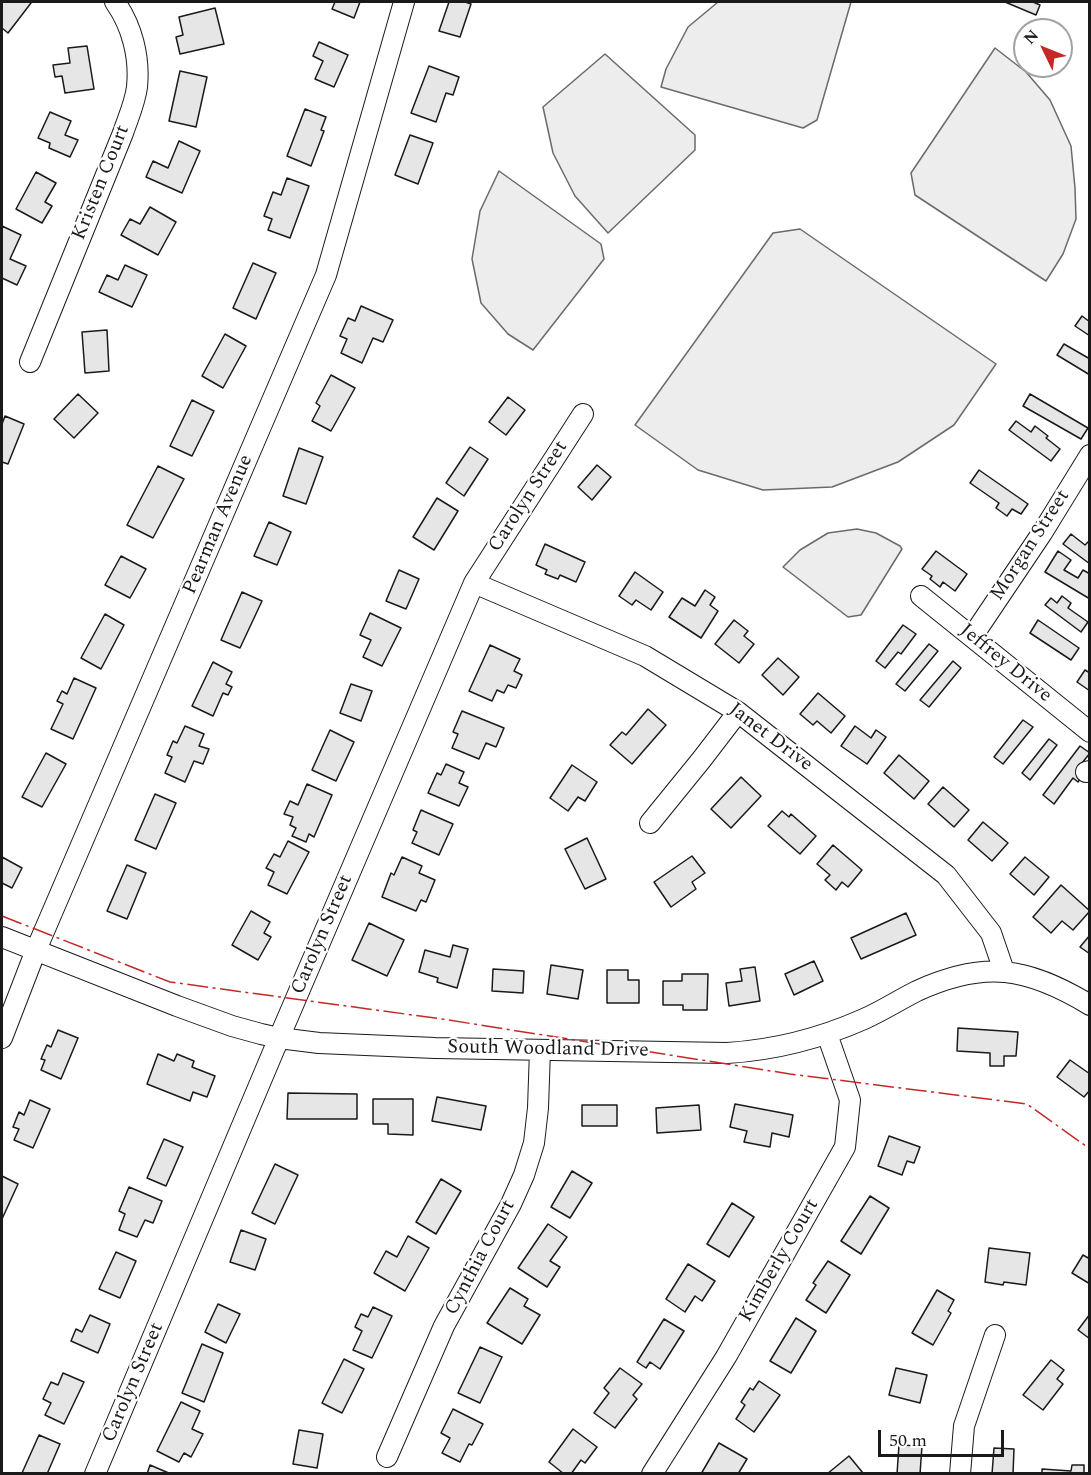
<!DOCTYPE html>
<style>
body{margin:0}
#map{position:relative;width:1091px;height:1475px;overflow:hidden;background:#fff;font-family:Spectral,serif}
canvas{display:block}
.frame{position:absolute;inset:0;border:3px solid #1a1a1a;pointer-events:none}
.north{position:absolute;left:1013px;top:18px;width:60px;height:60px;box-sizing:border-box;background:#fff;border:2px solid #a3a3a3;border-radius:50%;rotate:313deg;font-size:16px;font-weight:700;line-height:24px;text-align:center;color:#1a1a1a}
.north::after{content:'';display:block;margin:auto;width:21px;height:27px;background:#c62828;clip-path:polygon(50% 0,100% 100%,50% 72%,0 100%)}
.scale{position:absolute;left:878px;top:1430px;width:126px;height:27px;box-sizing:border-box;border:3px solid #1a1a1a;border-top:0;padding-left:8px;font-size:18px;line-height:21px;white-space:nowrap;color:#1a1a1a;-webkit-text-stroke:4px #fff;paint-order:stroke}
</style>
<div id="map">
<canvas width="1091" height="1475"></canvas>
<div class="frame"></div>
<div class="north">N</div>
<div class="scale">50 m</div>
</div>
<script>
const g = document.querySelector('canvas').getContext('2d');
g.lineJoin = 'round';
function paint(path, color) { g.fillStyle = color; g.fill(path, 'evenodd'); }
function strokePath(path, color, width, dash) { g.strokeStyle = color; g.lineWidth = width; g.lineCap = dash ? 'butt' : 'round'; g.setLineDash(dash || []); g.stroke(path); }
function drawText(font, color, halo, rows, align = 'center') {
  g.font = font + ' Spectral,serif'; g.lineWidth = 4.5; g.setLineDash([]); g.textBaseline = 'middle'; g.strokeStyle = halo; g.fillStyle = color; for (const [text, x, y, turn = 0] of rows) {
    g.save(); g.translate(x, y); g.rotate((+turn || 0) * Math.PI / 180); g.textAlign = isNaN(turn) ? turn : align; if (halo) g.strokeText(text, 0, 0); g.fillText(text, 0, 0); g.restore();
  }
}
const green = new Path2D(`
 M 718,2 L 851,2 L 817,120 L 803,128 L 661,87 L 666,69 L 688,27 Z
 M 995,48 L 1026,72 L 1050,100 L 1071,146 L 1075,188 L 1076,219 L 1063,254 L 1046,281 L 915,195 L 911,173 Z
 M 605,54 L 695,135 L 695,150 L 608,233 L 575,196 L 553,153 L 543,107 Z
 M 499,171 L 601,244 L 604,259 L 533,350 L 508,334 L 481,303 L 472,259 L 480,211 Z
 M 800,229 L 996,364 L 954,425 L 898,462 L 832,487 L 763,490 L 698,470 L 635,425 L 773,233 Z
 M 857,529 L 876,533 L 900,546 L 902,549 L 861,615 L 848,617 L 783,567 L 800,550 L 828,533 Z`);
const building = new Path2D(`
 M 2,2 L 29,2 L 31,3 L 8,33 L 2,28 Z
 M 335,2 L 360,2 L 354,18 L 332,9 Z
 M 449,2 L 465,2 L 471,4 L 460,37 L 439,31 Z
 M 1005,2 L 1033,2 L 1040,5 L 1036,15 Z
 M 215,8 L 224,44 L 180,54 L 176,37 L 183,35 L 179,17 Z
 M 319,42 L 348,55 L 334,87 L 315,79 L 323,61 L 313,56 Z
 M 87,46 L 94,89 L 65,93 L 62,76 L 55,77 L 53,65 L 70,63 L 68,48 Z
 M 429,66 L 459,77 L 453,95 L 446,93 L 436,122 L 411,113 Z
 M 180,71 L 207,77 L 196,127 L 169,121 Z
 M 305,109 L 326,117 L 321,130 L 324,131 L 311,166 L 287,156 Z
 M 50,112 L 71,121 L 65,135 L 78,140 L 70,157 L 49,148 L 50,143 L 38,138 Z
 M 410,135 L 433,143 L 418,184 L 395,175 Z
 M 179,141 L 200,151 L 182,193 L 146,177 L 153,161 L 168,168 Z
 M 36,172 L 56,183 L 45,202 L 52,206 L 42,223 L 16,209 Z
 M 287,178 L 309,186 L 290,238 L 268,230 L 272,219 L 264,216 L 273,192 L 281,195 Z
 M 150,207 L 176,222 L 158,255 L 121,235 L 130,219 L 140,224 Z
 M 2,226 L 21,235 L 10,259 L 26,266 L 17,285 L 2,278 Z
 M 253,263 L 276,273 L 256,319 L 233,308 Z
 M 125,265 L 147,275 L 132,307 L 99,292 L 107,275 L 118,280 Z
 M 361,306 L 393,320 L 383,342 L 373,338 L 362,363 L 341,353 L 347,339 L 340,336 L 348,318 L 355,321 Z
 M 1082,316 L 1090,322 L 1090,336 L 1075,326 Z
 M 107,330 L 109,371 L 85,373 L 82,332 Z
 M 225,334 L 246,346 L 223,388 L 202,376 Z
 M 1064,344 L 1090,359 L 1090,375 L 1057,355 Z
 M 331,375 L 355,388 L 331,431 L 312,421 L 320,406 L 316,403 Z
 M 78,394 L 98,413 L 74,438 L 54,419 Z
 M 1030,394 L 1088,428 L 1081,439 L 1023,406 Z
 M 508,397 L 525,410 L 506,435 L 489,422 Z
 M 192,400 L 214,411 L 192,456 L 170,446 Z
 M 5,416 L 24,424 L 8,464 L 2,462 L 2,424 Z
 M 1016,421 L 1031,432 L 1035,426 L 1048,436 L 1046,438 L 1060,449 L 1051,461 L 1009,430 Z
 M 470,447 L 488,459 L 464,496 L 446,483 Z
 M 299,448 L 323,457 L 306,504 L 283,496 Z
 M 597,465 L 611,477 L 592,500 L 578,487 Z
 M 158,466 L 184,479 L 153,538 L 127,525 Z
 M 979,470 L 1028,504 L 1021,514 L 1012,509 L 1007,516 L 996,508 L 999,503 L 970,483 Z
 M 437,498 L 458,511 L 434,550 L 413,537 Z
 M 269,522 L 291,532 L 277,565 L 254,556 Z
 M 1071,534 L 1085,545 L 1090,540 L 1090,564 L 1063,544 Z
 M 545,544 L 585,562 L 576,582 L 560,575 L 558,579 L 545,574 L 547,570 L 536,565 Z
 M 936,551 L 967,574 L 955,591 L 943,582 L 940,587 L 930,579 L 932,576 L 922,569 Z
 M 1058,551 L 1071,560 L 1064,570 L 1078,578 L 1083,570 L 1090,574 L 1090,599 L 1045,572 Z
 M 121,556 L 146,569 L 130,598 L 105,585 Z
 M 399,570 L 419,579 L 406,609 L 386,601 Z
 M 635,572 L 663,592 L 651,610 L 636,600 L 632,605 L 619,596 Z
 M 705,590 L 715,597 L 710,605 L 718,611 L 701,638 L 669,617 L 682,598 L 695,606 Z
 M 242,592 L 262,601 L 240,648 L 221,640 Z
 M 1062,596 L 1071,603 L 1068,608 L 1088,622 L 1081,632 L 1045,605 L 1051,598 L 1057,603 Z
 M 370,613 L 401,628 L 382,666 L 363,657 L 371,640 L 360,635 Z
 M 105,614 L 124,625 L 101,669 L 81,658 Z
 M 734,620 L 748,631 L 744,636 L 754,644 L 739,663 L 715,644 Z
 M 1038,620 L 1079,648 L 1071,660 L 1030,633 Z
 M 903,625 L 916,634 L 901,654 L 898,652 L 885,668 L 876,661 Z
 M 929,644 L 938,651 L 905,691 L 896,684 Z
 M 490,645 L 520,659 L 514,671 L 522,675 L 516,688 L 508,685 L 504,693 L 497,690 L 492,701 L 469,691 Z
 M 778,658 L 799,677 L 783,695 L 762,675 Z
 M 953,661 L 961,668 L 929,707 L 920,700 Z
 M 213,662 L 232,672 L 226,684 L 232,687 L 228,695 L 223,693 L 213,716 L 192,706 Z
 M 1085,670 L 1090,673 L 1090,691 L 1077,682 Z
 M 74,678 L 96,688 L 73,739 L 51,729 L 63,704 L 57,701 L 62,691 L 67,694 Z
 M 351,684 L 372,691 L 361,721 L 340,713 Z
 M 818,693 L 845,716 L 831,733 L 817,721 L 813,725 L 800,714 Z
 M 648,709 L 666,725 L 632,764 L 610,745 L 622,732 L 626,735 Z
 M 462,711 L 504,728 L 496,747 L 486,743 L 479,759 L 452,748 L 458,734 L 453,732 Z
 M 1023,720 L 1033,727 L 1003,764 L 994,757 Z
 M 185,726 L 204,734 L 199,746 L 209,749 L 203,764 L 194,761 L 185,782 L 165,773 L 172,757 L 167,755 L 173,741 L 177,743 Z
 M 855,726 L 871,738 L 876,730 L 886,737 L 867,764 L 841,746 Z
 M 330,730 L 354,742 L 336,781 L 312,770 Z
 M 1049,739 L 1057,745 L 1030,780 L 1022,773 Z
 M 1080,746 L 1090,753 L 1082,763 L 1088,768 L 1078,782 L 1073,778 L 1054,804 L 1043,795 Z
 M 46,753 L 66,764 L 42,807 L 22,797 Z
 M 899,755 L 929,781 L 914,799 L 884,773 Z
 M 446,764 L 464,772 L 459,783 L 468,787 L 459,806 L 428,793 L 437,773 L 441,775 Z
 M 572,765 L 597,782 L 585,801 L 578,797 L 568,811 L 550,798 Z
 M 741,777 L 761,796 L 731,828 L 711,809 Z
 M 307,784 L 332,795 L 314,837 L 309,834 L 306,842 L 292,836 L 296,828 L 290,825 L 293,817 L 284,814 L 290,801 L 298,805 Z
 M 943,787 L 969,810 L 954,827 L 928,804 Z
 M 155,794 L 176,803 L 156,849 L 135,840 Z
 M 421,810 L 453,824 L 439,855 L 412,843 L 417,832 L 413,830 Z
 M 782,811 L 789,817 L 791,814 L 816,836 L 800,854 L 768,826 Z
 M 983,822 L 1008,843 L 992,861 L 968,840 Z
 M 587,838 L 606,879 L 585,889 L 565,849 Z
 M 288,841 L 309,852 L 287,894 L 268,885 L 274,872 L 266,868 L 274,854 L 280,857 Z
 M 833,845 L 862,870 L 848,887 L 842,882 L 836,890 L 825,880 L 830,875 L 817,864 Z
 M 692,856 L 705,873 L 692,882 L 696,889 L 671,907 L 654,882 Z
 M 2,857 L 22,868 L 12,888 L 2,883 Z
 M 402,857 L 422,866 L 419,873 L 435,880 L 426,902 L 421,900 L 416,911 L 382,897 L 391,873 L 394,875 Z
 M 1025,857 L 1049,877 L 1034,895 L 1010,874 Z
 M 127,865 L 146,873 L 127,919 L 107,911 Z
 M 1061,885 L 1090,911 L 1073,930 L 1062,921 L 1051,933 L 1033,917 Z
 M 251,911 L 270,922 L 264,933 L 271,937 L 258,960 L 232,945 Z
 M 906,913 L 916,935 L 861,959 L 851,938 Z
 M 369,923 L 404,940 L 387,976 L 352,960 Z
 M 1090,935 L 1090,954 L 1080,947 Z
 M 453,945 L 468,949 L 457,988 L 437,982 L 438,978 L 419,972 L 425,950 L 450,957 Z
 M 814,961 L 823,981 L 794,995 L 785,974 Z
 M 551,965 L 583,970 L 578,999 L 547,994 Z
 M 755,967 L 760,1001 L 729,1006 L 726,983 L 742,981 L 740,969 Z
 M 493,969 L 524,971 L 523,993 L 492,991 Z
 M 607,970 L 628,970 L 628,980 L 639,980 L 639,1003 L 607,1003 Z
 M 682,974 L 708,974 L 707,1010 L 683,1010 L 683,1005 L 663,1005 L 663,981 L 682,981 Z
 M 958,1028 L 1018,1032 L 1016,1056 L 1004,1056 L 1004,1066 L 990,1066 L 990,1053 L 957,1051 Z
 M 58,1030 L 78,1038 L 61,1079 L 41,1070 L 45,1060 L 41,1059 L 47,1045 L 51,1047 Z
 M 158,1054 L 174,1061 L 177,1054 L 194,1061 L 192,1067 L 215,1076 L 207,1097 L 193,1092 L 190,1101 L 147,1084 Z
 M 1070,1060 L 1090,1074 L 1090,1090 L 1084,1097 L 1057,1077 Z
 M 288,1093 L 357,1094 L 357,1119 L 287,1119 Z
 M 437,1097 L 486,1106 L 481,1130 L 432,1121 Z
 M 373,1099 L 413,1099 L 413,1135 L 388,1134 L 388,1124 L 373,1124 Z
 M 30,1100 L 50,1109 L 33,1148 L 14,1140 L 19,1129 L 13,1127 L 19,1112 L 24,1115 Z
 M 735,1104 L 793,1115 L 789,1137 L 772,1133 L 770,1147 L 744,1142 L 747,1131 L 730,1127 Z
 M 582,1105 L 617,1105 L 617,1126 L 582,1126 Z
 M 699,1105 L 701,1130 L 657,1133 L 656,1108 Z
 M 889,1136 L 920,1147 L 914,1163 L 907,1161 L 902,1175 L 878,1166 Z
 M 164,1139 L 183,1147 L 166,1186 L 147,1178 Z
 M 275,1164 L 298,1175 L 275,1224 L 252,1213 Z
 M 572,1171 L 592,1183 L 570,1218 L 551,1207 Z
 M 2,1176 L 18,1184 L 2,1219 Z
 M 441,1179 L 461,1191 L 436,1234 L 416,1222 Z
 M 129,1187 L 162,1201 L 153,1223 L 145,1220 L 137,1237 L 119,1230 L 125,1214 L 119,1211 Z
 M 870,1196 L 889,1208 L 861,1254 L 841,1241 Z
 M 732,1203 L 754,1217 L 729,1257 L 707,1244 Z
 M 548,1224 L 567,1237 L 550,1261 L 560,1267 L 547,1287 L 518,1268 Z
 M 241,1230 L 266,1239 L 255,1270 L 230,1262 Z
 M 408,1236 L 429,1248 L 405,1291 L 374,1273 L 386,1251 L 397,1257 Z
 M 989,1248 L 1030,1253 L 1026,1285 L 1004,1282 L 1003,1285 L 985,1282 Z
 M 116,1252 L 136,1261 L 120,1298 L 99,1289 Z
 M 1083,1255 L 1090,1259 L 1090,1284 L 1072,1273 Z
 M 828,1261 L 850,1275 L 826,1313 L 806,1300 L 816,1285 L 813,1283 Z
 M 688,1264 L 715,1281 L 702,1301 L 695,1296 L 685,1312 L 666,1299 Z
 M 510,1288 L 528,1299 L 524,1306 L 540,1315 L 522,1344 L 487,1323 Z
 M 937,1290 L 954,1300 L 948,1311 L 951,1313 L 933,1345 L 912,1333 Z
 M 218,1304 L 240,1314 L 226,1343 L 205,1332 Z
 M 373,1307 L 392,1316 L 372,1358 L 353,1350 L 362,1331 L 355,1327 L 361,1314 L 368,1317 Z
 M 1090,1314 L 1090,1339 L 1078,1330 Z
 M 90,1315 L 110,1324 L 98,1353 L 71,1341 L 76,1329 L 82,1332 Z
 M 796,1318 L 816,1331 L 791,1373 L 770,1361 Z
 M 664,1319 L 684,1331 L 660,1369 L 650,1362 L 646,1368 L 637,1362 Z
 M 202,1344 L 223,1353 L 204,1402 L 182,1393 Z
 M 480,1347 L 502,1357 L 480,1403 L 458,1393 Z
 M 344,1359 L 364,1369 L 342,1413 L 322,1403 Z
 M 1051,1360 L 1064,1370 L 1057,1379 L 1063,1384 L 1043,1410 L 1023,1395 Z
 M 620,1368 L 642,1384 L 633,1395 L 637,1399 L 615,1428 L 594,1413 L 609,1393 L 604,1388 Z
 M 896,1368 L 927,1375 L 920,1403 L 889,1395 Z
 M 63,1373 L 84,1382 L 64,1424 L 45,1415 L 51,1403 L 43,1399 L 51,1382 L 58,1385 Z
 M 759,1381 L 780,1395 L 754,1432 L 736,1419 L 745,1405 L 741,1402 L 750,1388 L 753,1390 Z
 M 181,1402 L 200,1411 L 192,1429 L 203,1434 L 191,1457 L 184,1453 L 179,1462 L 157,1451 Z
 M 453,1409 L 483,1424 L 472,1445 L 469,1444 L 460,1462 L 442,1453 L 450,1438 L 441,1433 Z
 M 573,1429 L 597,1447 L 585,1463 L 581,1460 L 571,1474 L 564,1474 L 549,1462 Z
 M 299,1430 L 323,1434 L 317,1468 L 293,1464 Z
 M 39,1435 L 60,1444 L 47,1474 L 24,1474 L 22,1473 Z
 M 719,1443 L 747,1459 L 738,1474 L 701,1474 Z
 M 899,1445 L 922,1446 L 920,1474 L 897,1474 Z
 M 994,1448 L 1014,1449 L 1013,1474 L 992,1474 Z
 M 849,1456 L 863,1473 L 827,1474 Z
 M 150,1465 L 171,1474 L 147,1474 Z
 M 1072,1465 L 1084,1465 L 1084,1474 L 1042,1474 L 1042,1469 L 1071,1471 Z`);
const minor = new Path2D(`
 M 30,362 L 123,133 C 128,118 135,103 137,87 C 140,57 132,26 115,2
 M 474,583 L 645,656 L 738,712 L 946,875 L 991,933 L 1004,971
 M 921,596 L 1090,732
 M 972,637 L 1042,533 L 1090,455
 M 1086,772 L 1090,771
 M 650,823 L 702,759 L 738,712
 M 2,937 L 177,1006 L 232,1026 L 261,1034 L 279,1038 L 319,1043 L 435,1048 L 727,1053 C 776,1050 819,1039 864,1019 C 882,1011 899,1000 917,991 C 985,960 1027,967 1090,1005
 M 2,1038 L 36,950 L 326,275 L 404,2
 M 387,1457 L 444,1326 L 511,1204 L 524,1175 L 534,1143 L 538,1108 L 540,1050
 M 95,1474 L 279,1038 L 474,583 L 583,414
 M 652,1474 L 726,1357 L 845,1147 L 850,1100 L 827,1034
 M 960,1474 L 964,1426 L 995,1335`);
const power = new Path2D(`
 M 2,916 L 170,982 L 442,1019 L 790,1074 L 1027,1104 L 1090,1149`);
const streetNames = [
 ["Kristen Court",102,183,-68],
 ["Carolyn Street",529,497,-57],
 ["Pearman Avenue",219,525,-67],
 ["Morgan Street",1031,546,-57],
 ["Jeffrey Drive",1005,664,39],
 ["Janet Drive",770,738,37],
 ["Carolyn Street",323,935,-67],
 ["South Woodland Drive",548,1050,1],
 ["Cynthia Court",481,1258,-62],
 ["Kimberly Court",780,1261,-60],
 ["Carolyn Street",134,1383,-67]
];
paint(green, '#ededed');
strokePath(green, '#6a6a6a', 1.5);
paint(building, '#e6e6e6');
strokePath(building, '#1a1a1a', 1.5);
strokePath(minor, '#1a1a1a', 22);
strokePath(minor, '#fff', 20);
strokePath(power, '#c62828', 1.5, [21, 4.5, 3, 4.5]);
drawText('20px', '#1a1a1a', '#fff', streetNames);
</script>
